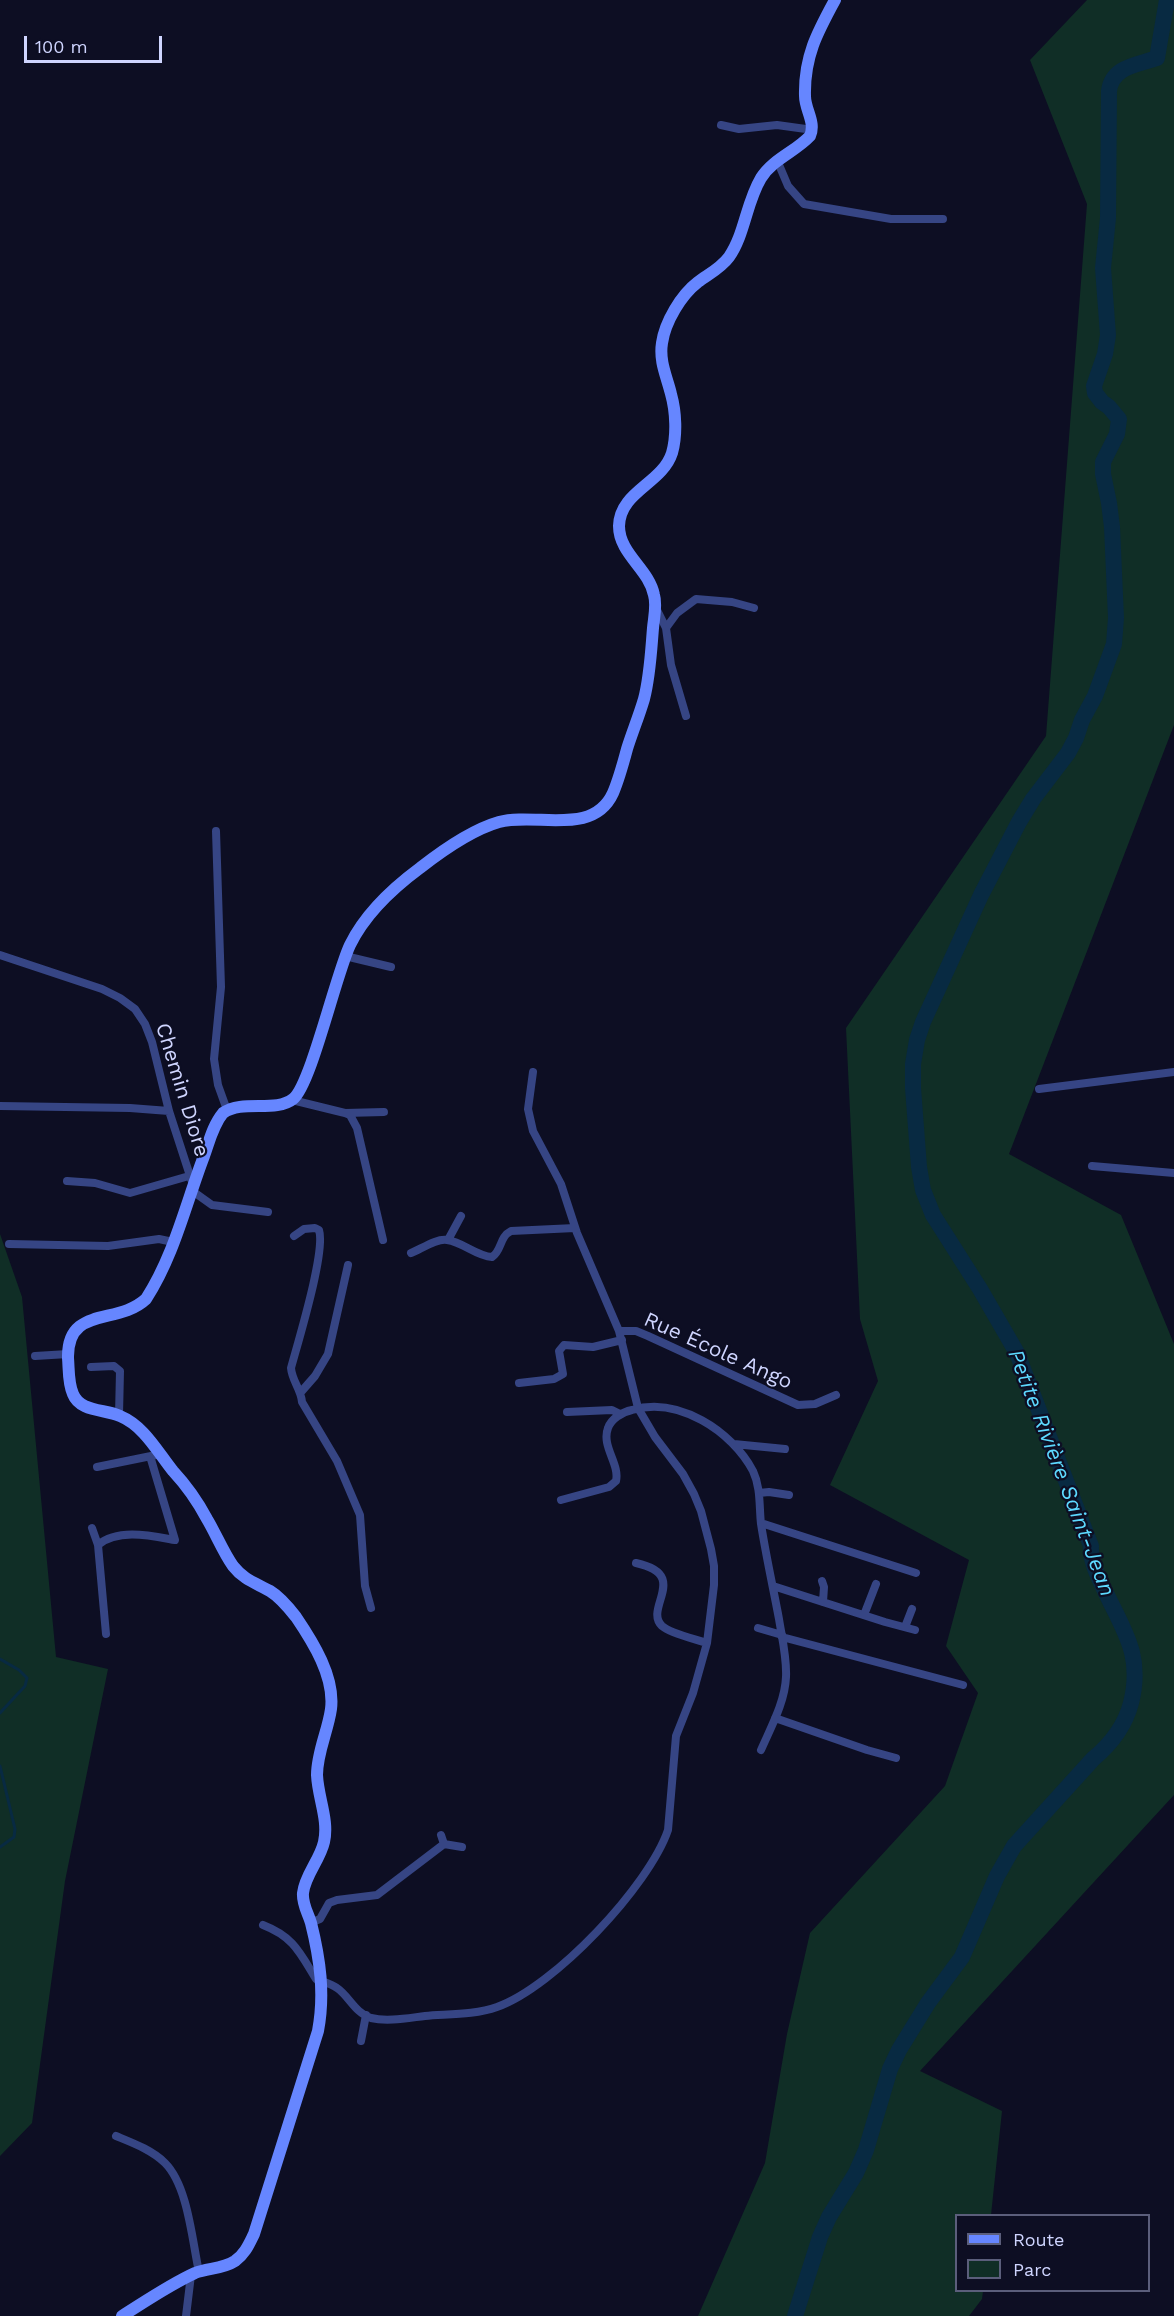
<!DOCTYPE html>
<meta charset="utf-8">
<style>
body{margin:0}
#map{position:relative;width:1174px;height:2316px;overflow:hidden;background:#0d0e23;font-family:"Work Sans",sans-serif}
canvas{display:block}
.legend{position:absolute;left:955px;top:2214px;width:195px;height:78px;box-sizing:border-box;background:#0d0e23;border:2px solid #5b5e7b;margin:0;padding:8px 10px;list-style:none;font-size:18px;color:#cfd5ff}
.legend li{display:flex;align-items:center;gap:12px;height:30px}
.legend b{width:30px;border:2px solid #5b5e7b}
.scale{position:absolute;left:24px;top:36px;width:138px;height:27px;box-sizing:border-box;border:3px solid #cfd5ff;border-top:0;padding-left:8px;font-size:18px;line-height:21px;white-space:nowrap;color:#cfd5ff;-webkit-text-stroke:4px #0d0e23;paint-order:stroke}
</style>
<div id="map">
<canvas width="1174" height="2316"></canvas>
<ul class="legend">
<li><b style="height:8px;background:#6686ff"></b>Route</li>
<li><b style="height:16px;background:#102e26"></b>Parc</li>
</ul>
<div class="scale">100 m</div>
</div>
<script>
const g = document.querySelector('canvas').getContext('2d');
g.lineJoin = 'round';
function paint(path, color) { g.fillStyle = color; g.fill(path, 'evenodd'); }
function strokePath(path, color, width, dash) { g.strokeStyle = color; g.lineWidth = width; g.lineCap = dash ? 'butt' : 'round'; g.setLineDash(dash || []); g.stroke(path); }
function drawText(font, color, halo, rows, align = 'center') {
  g.font = font + ' "Work Sans",sans-serif'; g.lineWidth = 4.5; g.setLineDash([]); g.textBaseline = 'middle'; g.strokeStyle = halo; g.fillStyle = color; for (const [text, x, y, turn = 0] of rows) {
    g.save(); g.translate(x, y); g.rotate((+turn || 0) * Math.PI / 180); g.textAlign = isNaN(turn) ? turn : align; if (halo) g.strokeText(text, 0, 0); g.fillText(text, 0, 0); g.restore();
  }
}
const green = new Path2D(`
 M 1087,0 L 1174,0 L 1174,725 L 1009,1154 L 1121,1215 L 1174,1344 L 1174,1795 L 920,2071 L 1002,2111 L 991,2215 L 956,2216 L 956,2290 L 983,2291 L 982,2299 L 969,2316 L 698,2316 L 765,2163 L 787,2034 L 810,1933 L 945,1786 L 978,1693 L 946,1646 L 969,1560 L 830,1485 L 878,1381 L 860,1319 L 846,1028 L 1046,736 L 1087,204 L 1030,60 Z
 M 0,1234 L 22,1297 L 56,1657 L 108,1669 L 65,1881 L 32,2123 L 0,2156 Z`);
const stream = new Path2D(`
 M 0,1659 L 19,1670 L 27,1678 L 25,1686 L 0,1713
 M 0,1766 L 15,1829 L 14,1837 L 0,1847`);
const river = new Path2D(`
 M 795,2316 L 820,2237 L 829,2217 L 856,2173 L 866,2150 L 890,2069 L 899,2050 L 928,2003 L 962,1957 L 997,1876 L 1014,1846 L 1093,1759 C 1111,1744 1125,1726 1131,1703 C 1143,1655 1124,1631 1104,1589 C 1098,1576 1090,1561 1091,1546 L 1017,1353 L 980,1289 L 933,1215 L 923,1190 L 919,1167 L 913,1088 L 913,1064 L 917,1040 L 923,1022 L 981,895 L 1019,822 L 1033,799 L 1068,753 L 1076,738 L 1082,720 L 1095,696 L 1114,644 L 1116,618 L 1112,527 L 1109,503 L 1103,474 L 1103,462 L 1117,434 L 1119,419 L 1109,407 L 1102,402 L 1095,393 L 1094,386 L 1105,354 L 1108,335 L 1103,268 L 1108,218 L 1109,91 C 1112,66 1138,65 1157,58 L 1167,0`);
const street = new Path2D(`
 M 721,125 L 739,129 L 777,125 L 813,130
 M 777,160 L 788,186 L 804,204 L 891,219 L 943,219
 M 656,608 L 666,628 L 671,665 L 686,716
 M 666,628 L 677,613 L 696,599 L 732,602 L 754,608
 M 216,831 L 221,987 L 214,1059 L 218,1085 L 227,1110
 M 0,955 L 102,989 L 120,998 L 135,1009 L 145,1024 L 152,1042 L 169,1111 L 193,1185
 M 345,956 L 391,967
 M 1039,1089 L 1174,1072
 M 292,1100 L 345,1113 L 350,1115 L 357,1128 L 383,1240
 M 0,1106 L 130,1108 L 169,1111
 M 345,1113 L 384,1112
 M 1092,1166 L 1174,1173
 M 67,1181 L 95,1183 L 130,1193 L 189,1176
 M 191,1190 L 212,1205 L 268,1212
 M 294,1236 L 304,1229 L 315,1228 L 319,1230 C 326,1251 298,1342 291,1368 C 292,1381 301,1389 302,1402 L 337,1461 L 360,1515 L 365,1586 L 371,1608
 M 448,1240 L 461,1216
 M 9,1244 L 108,1246 L 159,1239 L 173,1242
 M 411,1253 C 421,1249 437,1238 447,1240 C 463,1242 476,1256 492,1257 C 502,1251 499,1237 511,1231 L 575,1228
 M 619,1331 L 636,1331 L 648,1336 L 798,1405 L 815,1404 L 836,1395
 M 35,1356 L 68,1354
 M 91,1367 L 114,1366 L 120,1371 L 119,1415
 M 519,1383 L 554,1379 L 563,1374 L 559,1351 L 564,1345 L 593,1347 L 622,1340
 M 301,1392 L 315,1376 L 328,1354 L 348,1265
 M 567,1412 L 612,1410 L 620,1414
 M 734,1444 L 785,1449
 M 97,1467 L 156,1455
 M 759,1493 L 769,1492 L 789,1495
 M 561,1500 L 609,1487 L 616,1481 C 620,1464 601,1446 608,1428 C 611,1419 622,1412 632,1410 C 678,1396 732,1431 753,1471 C 761,1488 759,1506 761,1524 C 766,1556 773,1587 779,1619 C 782,1638 787,1658 786,1677 C 785,1702 771,1727 761,1750
 M 761,1523 L 916,1573
 M 92,1528 L 98,1545
 M 636,1563 C 691,1575 643,1608 662,1626 C 671,1634 696,1639 707,1643
 M 822,1581 L 824,1587 L 823,1602
 M 773,1586 L 885,1622 L 915,1630
 M 864,1615 L 876,1584
 M 905,1627 L 912,1609
 M 758,1628 L 782,1635
 M 106,1634 L 98,1545 C 118,1528 152,1536 175,1540 L 150,1456
 M 782,1637 L 963,1685
 M 775,1718 L 867,1750 L 896,1758
 M 441,1835 L 444,1844
 M 310,1923 L 320,1919 L 329,1903 L 337,1900 L 377,1895 L 444,1844 L 462,1847
 M 263,1925 C 294,1937 300,1953 316,1979 C 323,1982 330,1983 337,1988 C 349,1996 355,2013 371,2018 C 387,2022 408,2018 425,2016 C 448,2014 475,2015 497,2007 C 554,1987 649,1886 668,1830 L 676,1736 L 693,1693 L 707,1643 L 714,1585 L 714,1566 L 711,1549 L 701,1511 L 694,1494 L 683,1474 L 655,1437 L 638,1408 L 619,1331 L 577,1233 L 561,1184 L 533,1131 L 528,1109 L 533,1072
 M 361,2041 L 366,2015
 M 116,2136 C 133,2143 152,2150 165,2163 C 188,2186 192,2240 199,2272
 M 186,2316 L 191,2275`);
const secondary = new Path2D(`
 M 122,2316 C 146,2301 169,2285 195,2273 C 208,2268 223,2269 235,2261 C 245,2254 249,2244 254,2234 L 318,2031 C 325,1994 320,1959 311,1923 C 308,1913 302,1904 303,1893 C 305,1875 320,1860 324,1842 C 329,1820 318,1798 317,1775 C 317,1752 328,1731 331,1709 C 335,1677 313,1642 296,1617 C 289,1608 280,1597 270,1591 C 256,1583 244,1580 233,1566 C 223,1552 216,1534 207,1519 C 198,1502 186,1485 173,1471 C 157,1451 144,1426 120,1416 C 105,1409 80,1412 73,1394 C 68,1383 69,1369 68,1358 C 67,1305 117,1326 146,1299 C 174,1256 186,1203 204,1156 C 209,1142 213,1125 223,1113 C 243,1099 275,1113 293,1099 C 311,1085 336,974 350,945 C 365,914 393,888 420,868 C 443,850 471,830 499,822 C 536,812 593,837 613,793 C 619,779 623,764 627,749 C 632,733 639,716 644,699 C 650,676 651,652 653,628 C 654,617 657,605 654,595 C 649,569 619,554 619,526 C 620,491 662,484 672,453 C 677,435 676,412 671,394 C 667,377 659,362 662,343 C 665,322 681,295 698,282 C 709,274 721,268 729,257 C 745,234 746,203 761,178 C 773,159 795,152 810,136 C 816,122 805,110 805,96 C 804,57 817,33 835,0`);
const streetNames = [
 ["Chemin Diore",182,1090,73],
 ["Rue École Ango",718,1351,24]
];
const waterNames = [
 ["Petite Rivière Saint-Jean",1061,1473,69]
];
paint(green, '#102e26');
strokePath(stream, '#082a42', 3);
strokePath(river, '#082a42', 16);
strokePath(street, '#364584', 8);
strokePath(secondary, '#6686ff', 12);
drawText('21px', '#cfd5ff', '#0d0e23', streetNames);
drawText('italic 22px', '#5dd9ff', '#0d0e23', waterNames);
</script>
